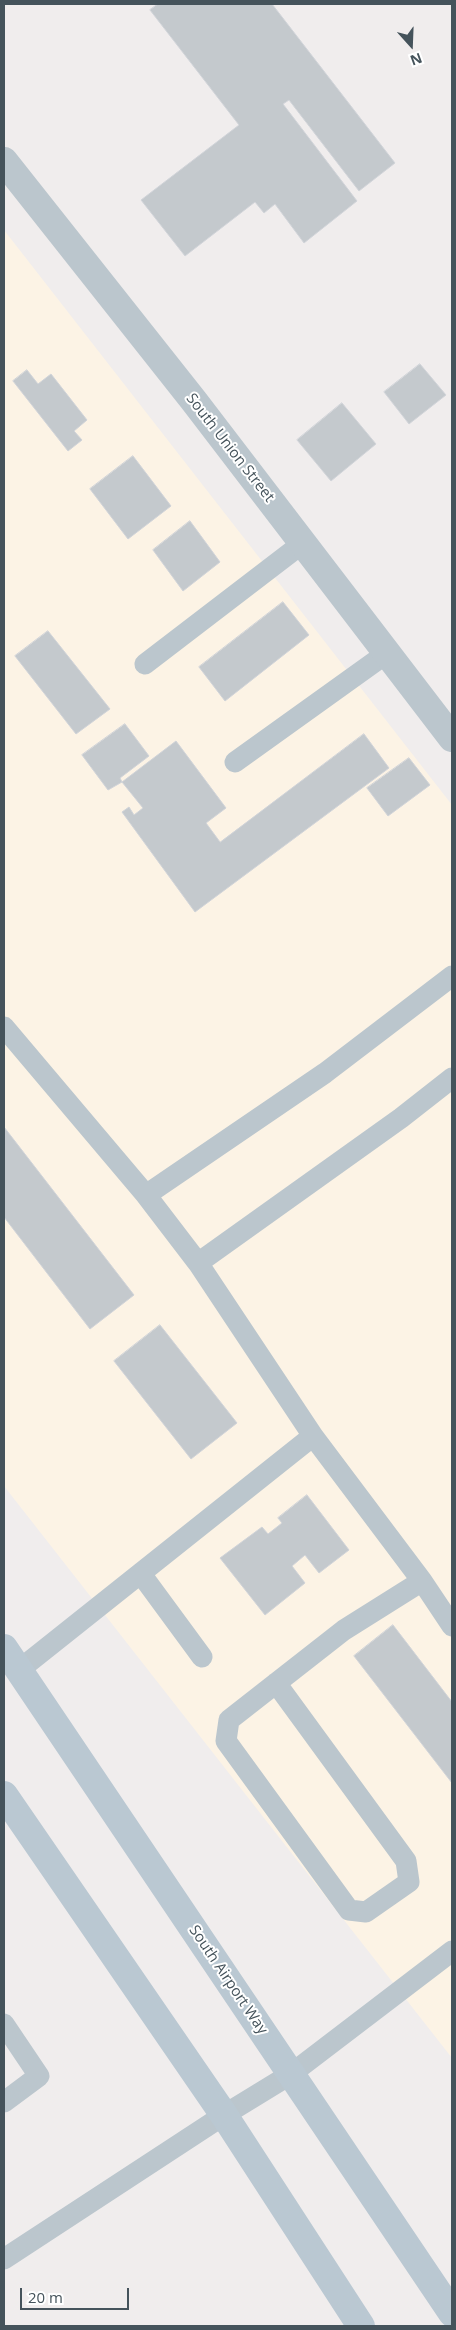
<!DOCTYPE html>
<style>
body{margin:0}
#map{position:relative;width:456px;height:2330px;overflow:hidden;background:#f0eded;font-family:"Open Sans",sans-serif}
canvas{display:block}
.frame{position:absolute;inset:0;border:5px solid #45535b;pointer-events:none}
.north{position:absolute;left:386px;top:20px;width:50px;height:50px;-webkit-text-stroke:4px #fff;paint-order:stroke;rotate:160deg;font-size:14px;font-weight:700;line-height:20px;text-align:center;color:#45535b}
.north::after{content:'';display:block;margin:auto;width:18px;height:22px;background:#45535b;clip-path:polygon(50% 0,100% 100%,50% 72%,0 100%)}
.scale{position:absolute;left:20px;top:2288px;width:109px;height:22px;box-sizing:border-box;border:2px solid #45535b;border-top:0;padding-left:6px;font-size:15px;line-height:18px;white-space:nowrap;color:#45535b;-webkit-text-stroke:4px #fff;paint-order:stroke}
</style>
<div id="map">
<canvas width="456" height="2330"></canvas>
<div class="frame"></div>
<div class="north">N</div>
<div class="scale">20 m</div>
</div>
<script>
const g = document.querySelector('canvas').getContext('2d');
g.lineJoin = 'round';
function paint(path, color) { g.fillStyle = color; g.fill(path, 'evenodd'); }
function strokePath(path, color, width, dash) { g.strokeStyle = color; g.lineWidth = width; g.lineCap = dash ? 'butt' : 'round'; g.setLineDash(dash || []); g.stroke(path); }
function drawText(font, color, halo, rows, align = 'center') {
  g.font = font + ' "Open Sans",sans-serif'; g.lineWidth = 4; g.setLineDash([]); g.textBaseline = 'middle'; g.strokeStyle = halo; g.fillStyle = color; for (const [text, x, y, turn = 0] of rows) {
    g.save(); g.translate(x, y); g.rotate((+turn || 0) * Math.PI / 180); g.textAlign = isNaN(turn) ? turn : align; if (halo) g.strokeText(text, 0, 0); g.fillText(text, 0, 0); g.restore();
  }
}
const commercial = new Path2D(`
 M 4,230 L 452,805 L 452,2058 L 4,1486 Z`);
const building = new Path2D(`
 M 158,4 L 272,4 L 395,163 L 359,191 L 289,100 L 283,104 L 357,201 L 304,243 L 275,204 L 264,213 L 255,202 L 185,256 L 141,200 L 239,125 L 150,10 Z
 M 420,364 L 446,395 L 409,424 L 384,392 Z
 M 27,370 L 38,384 L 51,374 L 87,420 L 74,431 L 82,440 L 68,451 L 13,381 Z
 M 342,403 L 376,444 L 331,481 L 297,440 Z
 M 133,456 L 171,506 L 128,539 L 90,489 Z
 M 190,521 L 220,562 L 183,591 L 153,550 Z
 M 283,602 L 309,635 L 225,701 L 199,667 Z
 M 48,631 L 110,709 L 76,734 L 15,656 Z
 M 125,724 L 149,756 L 120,778 L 122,782 L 108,790 L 82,755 Z
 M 364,734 L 389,768 L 195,912 L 122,812 L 129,807 L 134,815 L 143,808 L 122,782 L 176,741 L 226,808 L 206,823 L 220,842 Z
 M 409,758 L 430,785 L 388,816 L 367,788 Z
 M 4,1127 L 134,1295 L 90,1329 L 4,1217 Z
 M 160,1325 L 237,1423 L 191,1459 L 114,1361 Z
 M 307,1495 L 349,1550 L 319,1573 L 305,1555 L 292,1566 L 305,1583 L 265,1615 L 220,1558 L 262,1527 L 268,1534 L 282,1523 L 278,1518 Z
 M 393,1625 L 452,1702 L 452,1783 L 354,1656 Z`);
const lane = new Path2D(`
 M 145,664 L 303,543
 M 235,762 L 387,653
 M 4,1027 L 146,1195 L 325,1073 L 452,976
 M 198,1263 L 401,1118 L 452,1078
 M 313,1436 L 422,1581 L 452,1626
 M 141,1574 L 202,1657
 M 19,1670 L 313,1436 L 198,1263 L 146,1195
 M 276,1683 L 406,1861 L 409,1882 L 366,1912 L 349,1910 L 226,1741 L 229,1720 L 344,1630 L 422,1581
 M 4,2024 L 39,2076 L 4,2102
 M 4,2259 L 224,2115 L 291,2074 L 452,1951`);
const street = new Path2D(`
 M 4,161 L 194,401 L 452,738`);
const secondary = new Path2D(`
 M 4,1648 L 452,2313
 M 4,1795 L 224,2115 L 361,2326`);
const streetNames = [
 ["South Union Street",230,448,52],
 ["South Airport Way",228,1980,56]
];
paint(commercial, '#fcf3e5');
paint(building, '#c4c9cd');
strokePath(building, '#d1d4d9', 1);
strokePath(lane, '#bbc6cd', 21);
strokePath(street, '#bbc6cd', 28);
strokePath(secondary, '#bac8d2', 28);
drawText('15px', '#45535b', '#fff', streetNames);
</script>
